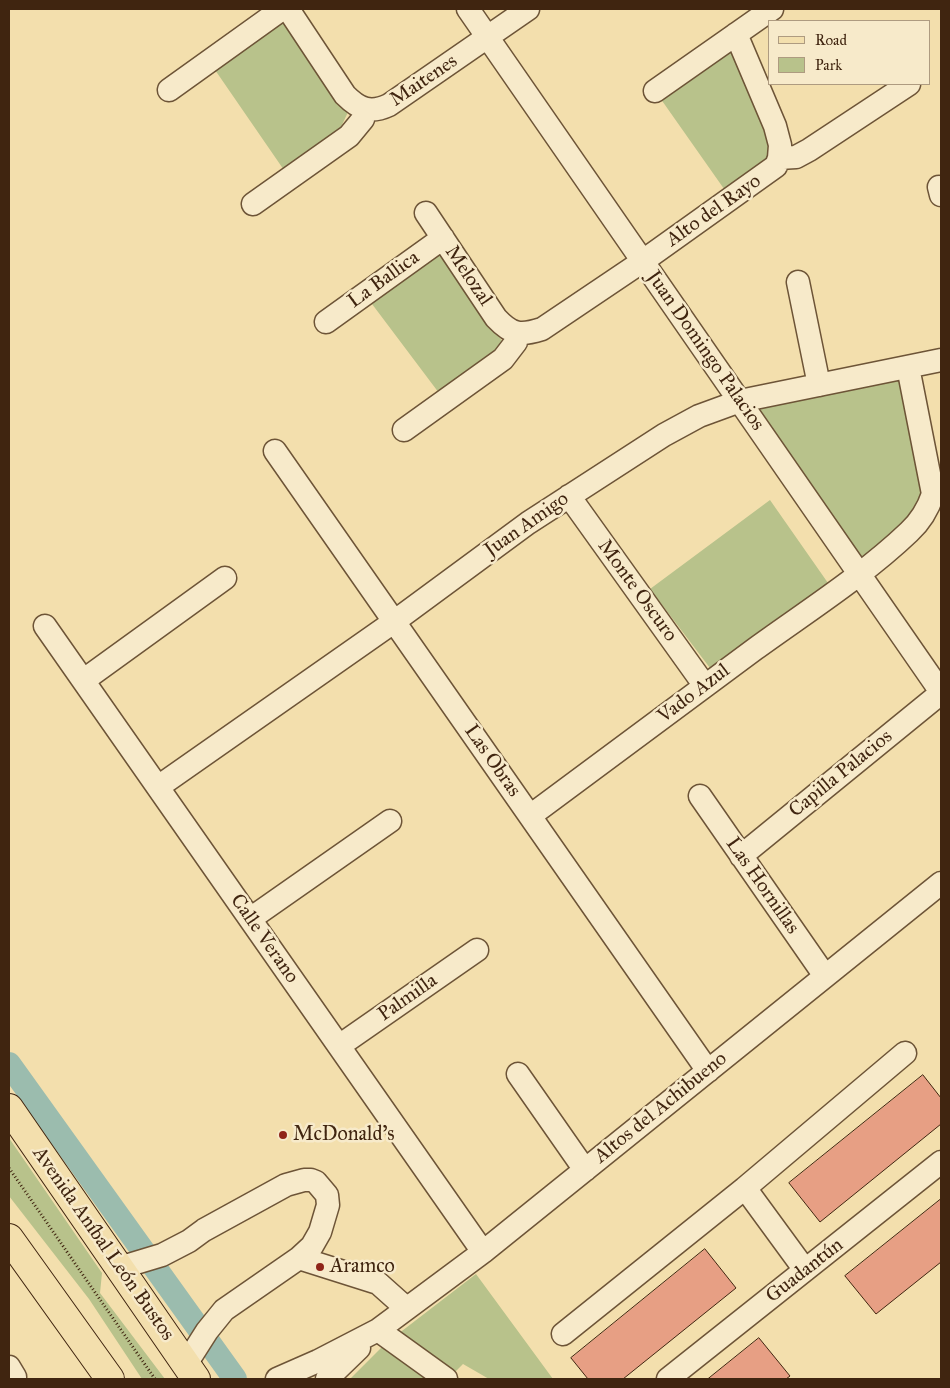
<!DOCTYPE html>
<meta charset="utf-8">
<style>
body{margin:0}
#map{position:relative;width:950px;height:1388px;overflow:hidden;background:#f3dfad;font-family:"IM FELL Great Primer",serif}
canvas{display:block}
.frame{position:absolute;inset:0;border:10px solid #402510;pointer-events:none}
.legend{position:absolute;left:768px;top:20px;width:162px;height:65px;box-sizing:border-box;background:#f7eaca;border:1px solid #ae9b80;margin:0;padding:6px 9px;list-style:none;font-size:15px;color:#402510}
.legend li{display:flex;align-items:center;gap:10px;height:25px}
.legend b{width:25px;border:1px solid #ae9b80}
</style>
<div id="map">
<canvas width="950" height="1388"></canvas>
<div class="frame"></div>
<ul class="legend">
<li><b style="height:6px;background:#f3dfad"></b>Road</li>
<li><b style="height:14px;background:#b8c28b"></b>Park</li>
</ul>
</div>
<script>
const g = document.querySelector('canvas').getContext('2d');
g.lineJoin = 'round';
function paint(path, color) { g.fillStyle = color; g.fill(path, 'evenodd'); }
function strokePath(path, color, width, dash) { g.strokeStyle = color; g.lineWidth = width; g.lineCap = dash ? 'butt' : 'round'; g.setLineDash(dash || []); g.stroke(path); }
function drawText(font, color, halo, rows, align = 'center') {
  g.font = font + ' "IM FELL Great Primer",serif'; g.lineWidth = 5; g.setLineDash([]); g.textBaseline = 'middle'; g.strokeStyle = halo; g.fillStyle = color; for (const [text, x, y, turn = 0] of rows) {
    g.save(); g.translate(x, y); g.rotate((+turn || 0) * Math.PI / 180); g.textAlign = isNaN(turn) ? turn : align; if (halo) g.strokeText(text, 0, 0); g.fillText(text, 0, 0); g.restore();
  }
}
const green = new Path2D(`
 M 283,15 L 342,98 L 348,112 L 335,140 L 286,173 L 213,67 Z
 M 734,41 L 775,155 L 729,196 L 658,95 Z
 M 440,252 L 502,341 L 494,358 L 442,397 L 369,300 Z
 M 901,378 L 922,497 L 906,520 L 860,564 L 749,406 Z
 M 770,500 L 828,583 L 710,668 L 650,589 Z
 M 9,1138 L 102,1273 L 100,1293 L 165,1379 L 142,1379 L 89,1299 L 9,1196 Z
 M 476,1274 L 553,1379 L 489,1379 L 463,1364 L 448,1379 L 350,1379 L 385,1344 Z`);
const canal = new Path2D(`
 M 9,1064 L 235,1379`);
const building = new Path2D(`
 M 923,1075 L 941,1098 L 941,1124 L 820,1222 L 789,1183 Z
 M 941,1199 L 941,1262 L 876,1314 L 845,1276 Z
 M 705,1249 L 736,1288 L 623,1379 L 588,1379 L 571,1358 Z
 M 759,1338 L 790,1376 L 786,1379 L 708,1379 Z`);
const path = new Path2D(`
 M 9,1168 L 155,1379`);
const minor = new Path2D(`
 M 288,9 L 345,95 C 359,109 370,114 389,105 L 528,9
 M 468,9 L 941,692
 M 169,90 L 282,9
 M 655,91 L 772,9
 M 779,158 L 796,157 L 809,150 L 909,84
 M 939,187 L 941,195
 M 253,204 L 349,136 L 363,119 L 366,109
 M 426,213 L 496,318 C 512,335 520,336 542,329 L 643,261 L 776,166 L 779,158 L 780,145 L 775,126 L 736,34
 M 798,282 L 819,385
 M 326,322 L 443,238
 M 404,430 L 503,359 L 516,342 L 516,334
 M 275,451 L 708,1071
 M 569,496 L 705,686
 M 45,626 L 483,1252
 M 84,680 L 225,578
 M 158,787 L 395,621 L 528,523 L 664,435 L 699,416 L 740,401 L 941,360
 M 700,796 L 825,976
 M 530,816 C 605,760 680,704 755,649 C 806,612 864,575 909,532 C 921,521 928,509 933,494 L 908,367
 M 741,856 L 941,693
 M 250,919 L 390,821
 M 339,1046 L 477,950
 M 518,1074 L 585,1170
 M 299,1258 L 378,1283 L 406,1308
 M 119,1268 L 162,1255 L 189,1241 L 204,1230 L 286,1185 L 304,1180 L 311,1180 L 316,1182 L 327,1195 L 328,1205 L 320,1232 L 312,1246 L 299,1258 L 224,1310 L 207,1331 L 186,1364
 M 805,1270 L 745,1188 L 905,1053
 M 378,1330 L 446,1379
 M 563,1334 L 745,1188
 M 9,1367 L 15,1377
 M 277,1379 L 318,1361 L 378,1330 L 483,1252 L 941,883
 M 327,1379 L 359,1348
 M 668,1379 L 941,1162`);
const major = new Path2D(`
 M 9,1108 L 196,1379
 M 9,1238 L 110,1379`);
const markers = [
 [283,1135,5,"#8f2418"],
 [320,1267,5,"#8f2418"]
];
const streetNames = [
 ["Maitenes",424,81,-34],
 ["Alto del Rayo",714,211,-35],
 ["Melozal",468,276,56],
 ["La Ballica",384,280,-36],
 ["Juan Domingo Palacios",705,351,55],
 ["Juan Amigo",527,525,-35],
 ["Monte Oscuro",637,591,54],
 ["Vado Azul",694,694,-37],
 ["Las Obras",492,761,55],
 ["Capilla Palacios",841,774,-39],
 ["Las Hornillas",762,886,55],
 ["Calle Verano",264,939,55],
 ["Palmilla",408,998,-35],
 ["Altos del Achibueno",661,1108,-39],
 ["Avenida Aníbal León Bustos",103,1244,55],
 ["Guadantún",805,1271,-38]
];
const poiNames = [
 ["McDonald's",293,1135],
 ["Aramco",330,1267]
];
paint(green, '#b8c28b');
strokePath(canal, '#9bbcae', 24);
paint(building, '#e79f84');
strokePath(building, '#402510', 1);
strokePath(minor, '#6d5437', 25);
strokePath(major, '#402510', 30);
strokePath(path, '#402510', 3, [1, 2.5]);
strokePath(minor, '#f7eaca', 22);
strokePath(major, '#f3dfad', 28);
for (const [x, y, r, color] of markers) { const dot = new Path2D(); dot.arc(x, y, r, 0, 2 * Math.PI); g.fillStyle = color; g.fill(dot); strokePath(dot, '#f7eaca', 2); }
drawText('20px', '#402510', '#f7eaca', streetNames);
drawText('20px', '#402510', '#f7eaca', poiNames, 'left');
</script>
